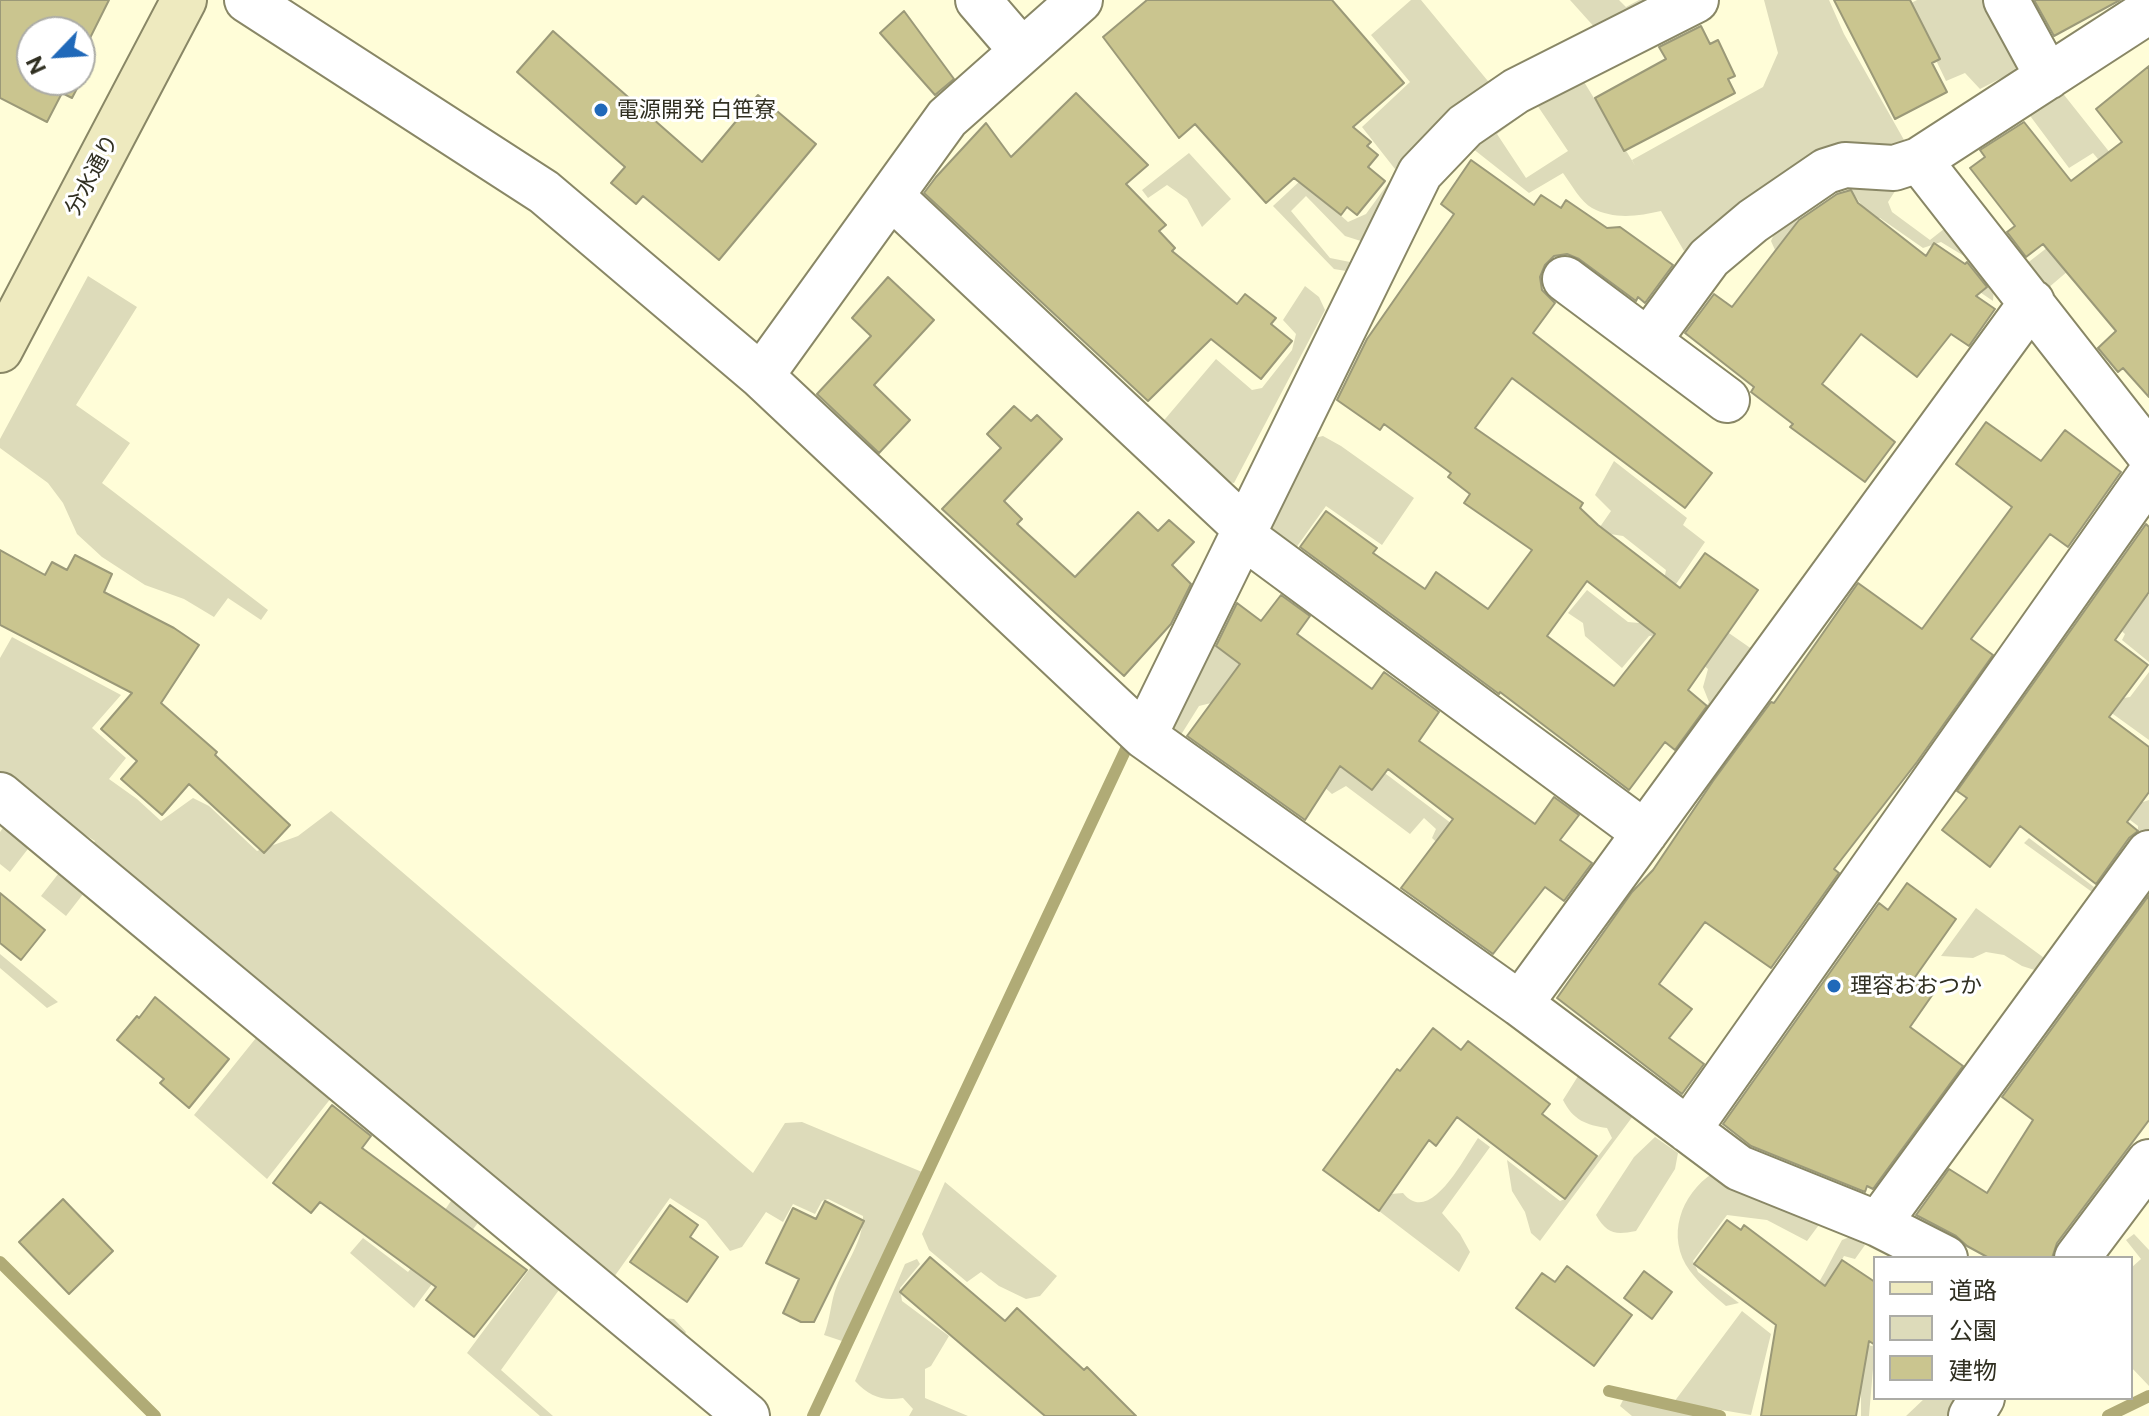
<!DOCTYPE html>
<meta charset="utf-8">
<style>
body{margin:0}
#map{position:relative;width:2149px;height:1416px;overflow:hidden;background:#fffdd8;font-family:"Public Sans","Noto Sans JP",sans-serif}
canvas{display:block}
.legend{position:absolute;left:1873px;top:1256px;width:260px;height:144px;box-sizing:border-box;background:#fff;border:2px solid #acaca6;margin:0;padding:10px 14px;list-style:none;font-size:24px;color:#302f21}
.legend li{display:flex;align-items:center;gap:16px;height:40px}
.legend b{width:40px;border:2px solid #acaca6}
.north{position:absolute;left:16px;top:16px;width:80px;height:80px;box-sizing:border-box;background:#fff;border:2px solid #acaca6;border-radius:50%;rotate:245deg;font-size:22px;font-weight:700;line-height:32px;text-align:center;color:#302f21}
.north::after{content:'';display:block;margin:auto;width:28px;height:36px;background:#2069b9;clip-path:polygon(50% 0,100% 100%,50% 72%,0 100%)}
</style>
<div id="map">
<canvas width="2149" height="1416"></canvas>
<ul class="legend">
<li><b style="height:10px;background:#eeeabf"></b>道路</li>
<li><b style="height:22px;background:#dddbba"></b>公園</li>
<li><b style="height:22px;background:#cac58f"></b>建物</li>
</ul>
<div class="north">N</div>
</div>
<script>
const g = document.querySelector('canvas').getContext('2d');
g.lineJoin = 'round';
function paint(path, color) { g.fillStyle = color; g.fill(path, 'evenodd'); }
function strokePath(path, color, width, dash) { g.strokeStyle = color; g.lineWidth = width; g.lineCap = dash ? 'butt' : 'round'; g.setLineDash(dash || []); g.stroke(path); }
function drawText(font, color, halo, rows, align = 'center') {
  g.font = font + ' "Public Sans","Noto Sans JP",sans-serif'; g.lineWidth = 6; g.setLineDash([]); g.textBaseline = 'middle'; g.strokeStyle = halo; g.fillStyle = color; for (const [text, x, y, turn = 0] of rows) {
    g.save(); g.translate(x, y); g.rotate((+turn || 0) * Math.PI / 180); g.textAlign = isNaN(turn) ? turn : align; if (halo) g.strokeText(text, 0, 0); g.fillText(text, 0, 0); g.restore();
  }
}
const green = new Path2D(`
 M 1411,0 L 1421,0 L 1492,86 L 1492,93 L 1395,169 L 1362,127 L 1410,82 L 1371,35 Z
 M 1570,0 L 1619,0 L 1626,7 L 1639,0 L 1655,0 L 1597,30 Z
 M 1764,0 L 1829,0 L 1844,34 L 1908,147 L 1754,204 L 1684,251 L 1661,211 C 1639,216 1614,220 1592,208 C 1581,202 1571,184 1563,173 L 1529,193 L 1472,148 L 1578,72 L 1636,167 L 1632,160 L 1763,87 L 1778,53 ZM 1537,105 L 1568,151 L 1526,178 L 1497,134 Z
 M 1917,0 L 1991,0 L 2019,57 L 2015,71 L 1980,89 L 1965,73 L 1946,81 L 1909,4 Z
 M 2057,86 L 2149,202 L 2041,294 L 2021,268 L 2057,240 L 2135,204 L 2093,153 L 2069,168 L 2025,109 Z
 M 1189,153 L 1231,199 L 1202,227 L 1187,199 L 1167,185 L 1148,198 L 1142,190 Z
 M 1844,177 L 1871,179 L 1899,185 L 1888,202 L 1892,212 L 1930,240 L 1949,225 C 1966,245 1998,271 1993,301 L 1968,284 L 1975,274 L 1964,256 L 1941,242 L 1923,248 L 1880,218 L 1872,220 L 1846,183 L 1802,209 L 1795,225 L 1775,250 L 1771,241 C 1788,204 1808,193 1844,177 Z
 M 1392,178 L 1393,184 L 1364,242 L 1345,236 L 1306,196 L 1291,211 L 1330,258 L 1350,262 L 1346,271 L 1334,269 L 1273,206 L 1301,180 L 1348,222 L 1366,214 Z
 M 88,276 L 137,307 L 76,405 L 130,443 L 102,483 L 268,610 L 261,620 L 228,598 L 214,617 L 184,599 L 145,585 L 102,557 L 77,534 L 63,503 L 48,483 L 0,448 L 0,439 Z
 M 1305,286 L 1319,297 L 1325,310 L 1234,483 L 1221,481 L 1160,425 L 1216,359 L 1252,390 L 1262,388 L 1292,350 L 1296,334 L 1283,320 Z
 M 1323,436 L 1341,446 L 1414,498 L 1382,545 L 1326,506 L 1293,552 L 1274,537 L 1268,526 L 1310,439 Z
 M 1614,461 L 1687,518 L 1683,525 L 1705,542 L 1676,584 L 1677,597 L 1759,654 L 1685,741 L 1709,702 L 1703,687 L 1708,669 L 1665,634 L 1649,636 L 1622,668 L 1585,636 L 1583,623 L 1568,613 L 1587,590 L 1628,622 L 1639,623 L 1662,590 L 1666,570 L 1623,536 L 1610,534 L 1577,581 L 1577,560 L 1611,511 L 1595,495 Z
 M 2110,566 L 2149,595 L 2149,662 L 2122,640 L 2125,634 L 2104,615 L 2107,603 L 2091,589 Z
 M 12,637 L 121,695 L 92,728 L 126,758 L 109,779 L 137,799 L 161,821 L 193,798 L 209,806 L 257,851 L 298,836 L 331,811 L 753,1173 L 785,1123 L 802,1122 L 922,1172 L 845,1342 L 824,1335 C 829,1322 830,1311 833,1298 C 840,1269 863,1246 863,1216 L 828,1199 L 822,1201 L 815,1214 L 793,1204 L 783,1222 L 766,1212 L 742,1247 L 730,1251 L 706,1221 L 670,1198 L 614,1277 L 662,1318 L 674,1319 L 686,1332 L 679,1345 L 83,858 L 95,841 L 0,782 L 0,658 Z
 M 1209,640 L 1464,833 L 1447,852 L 1432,838 L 1436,829 L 1424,818 L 1410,834 L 1346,786 L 1332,794 L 1232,705 L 1211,703 L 1199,706 L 1179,738 L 1168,727 Z
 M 2055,653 L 2118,699 L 2130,697 L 2149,672 L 2149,740 L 2045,665 Z
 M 2075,778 L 2134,805 L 2149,800 L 2149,832 L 2099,897 L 2024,843 L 2029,838 L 2094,887 L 2101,883 L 2138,835 L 2138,826 Z
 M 5,825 L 31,845 L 10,872 L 0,864 L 0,832 Z
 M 62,869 L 87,889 L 66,916 L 41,896 Z
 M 1976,908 L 2051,963 L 2044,973 L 2022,966 L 2004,955 L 1986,952 L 1973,958 L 1941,956 Z
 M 0,954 L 58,1002 L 47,1008 L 0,968 Z
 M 260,1033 L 335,1093 L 267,1179 L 194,1115 Z
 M 1580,1073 L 1633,1116 L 1540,1241 L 1531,1233 L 1525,1212 L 1512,1191 L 1507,1160 L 1560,1201 L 1565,1199 L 1612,1138 L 1607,1128 C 1586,1125 1573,1120 1563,1100 Z
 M 1655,1137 L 1678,1153 L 1675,1169 L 1636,1231 C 1615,1235 1607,1234 1596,1215 L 1634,1157 Z
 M 1478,1138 L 1490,1147 L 1442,1213 L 1460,1234 L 1470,1252 L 1459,1272 L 1379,1211 L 1391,1194 L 1403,1193 C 1430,1227 1464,1158 1478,1138 Z
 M 1713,1173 L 1821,1222 L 1807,1241 L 1767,1220 L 1727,1215 L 1693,1261 L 1698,1272 L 1739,1303 L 1726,1306 C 1713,1295 1700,1284 1690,1271 C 1665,1237 1681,1194 1713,1173 Z
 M 945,1182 L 1057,1276 L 1040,1296 L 1026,1299 L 999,1286 L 981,1272 L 967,1282 L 929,1250 L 922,1234 Z
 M 453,1198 L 480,1220 L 414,1308 L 350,1253 L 363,1238 L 408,1272 L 442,1230 L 436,1223 Z
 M 2134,1234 L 2149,1250 L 2149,1386 L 2131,1367 L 2131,1268 L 2141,1259 L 2126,1240 Z
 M 1852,1236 L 1865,1245 L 1855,1259 L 1844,1256 L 1813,1309 L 1871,1346 L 1875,1345 L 1869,1416 L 1861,1416 L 1861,1386 L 1776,1348 L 1775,1331 C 1808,1311 1823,1274 1842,1240 Z
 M 537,1259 L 564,1283 L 501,1370 L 553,1416 L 540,1416 L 467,1353 Z
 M 917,1259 L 920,1264 L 900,1288 L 902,1301 L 949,1336 L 931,1366 L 925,1369 L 925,1398 L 968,1416 L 909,1416 L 913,1409 L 903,1398 C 882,1401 870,1397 855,1381 L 905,1264 Z
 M 1742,1311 L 1771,1334 L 1751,1415 L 1674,1402 Z
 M 1624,1398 L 1700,1416 L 1632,1416 L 1620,1406 Z
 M 1925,1398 L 1960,1398 L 1949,1416 L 1906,1416 Z`);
const stream = new Path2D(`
 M 0,1262 L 155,1416
 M 1609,1391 L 1720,1416
 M 813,1416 L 1133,734
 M 2108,1416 L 2149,1396`);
const building = new Path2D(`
 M 0,0 L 109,0 L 81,56 L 91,62 L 72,98 L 62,93 L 47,122 L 0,98 ZM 32,32 L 80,32 L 80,80 L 32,80 Z
 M 1147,0 L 1332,0 L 1404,83 L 1353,127 L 1371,142 L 1367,146 L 1378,155 L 1368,167 L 1385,181 L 1357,215 L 1347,207 L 1341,215 L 1294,178 L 1266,203 L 1195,124 L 1179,138 L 1103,37 Z
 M 1834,0 L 1910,0 L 1940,59 L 1932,63 L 1947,92 L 1895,119 Z
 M 2034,0 L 2120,0 L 2054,36 Z
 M 904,11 L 954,79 L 935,95 L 880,33 Z
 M 1701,26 L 1710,44 L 1718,40 L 1735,76 L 1728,79 L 1735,93 L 1624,151 L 1595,98 L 1666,59 L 1659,47 Z
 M 553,31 L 702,162 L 758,95 L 816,144 L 719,260 L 643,196 L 636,204 L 611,183 L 625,167 L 517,72 Z
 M 2149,66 L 2149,397 L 2123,368 L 2118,372 L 2098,348 L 2116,331 L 2043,244 L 2026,257 L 2007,232 L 2015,226 L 1970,168 L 1985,157 L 1980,150 L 2024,122 L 2071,181 L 2122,142 L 2096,109 Z
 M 1076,93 L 1148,165 L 1126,184 L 1166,225 L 1159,231 L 1175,248 L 1172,251 L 1237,304 L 1245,294 L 1276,318 L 1271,324 L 1292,341 L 1261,379 L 1211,339 L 1148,401 L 924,193 L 936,177 L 986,123 L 1011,157 Z
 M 1471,160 L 1534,205 L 1541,195 L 1561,208 L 1566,200 L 1607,228 L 1620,227 L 1673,265 L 1645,303 L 1638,297 L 1636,301 L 1579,259 L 1567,254 L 1554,256 L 1545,265 L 1540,277 L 1542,290 L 1555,303 L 1533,333 L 1712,473 L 1685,508 L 1512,378 L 1475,428 L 1583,503 L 1580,508 L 1598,525 L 1680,588 L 1705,553 L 1758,590 L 1688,690 L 1707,706 L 1675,750 L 1665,742 L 1629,790 L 1500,692 L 1499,694 L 1300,547 L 1326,511 L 1377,548 L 1373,553 L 1425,589 L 1436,572 L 1488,609 L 1532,550 L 1464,503 L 1470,494 L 1448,477 L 1451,473 L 1384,424 L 1380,430 L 1337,400 L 1367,339 L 1454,214 L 1441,204 ZM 1587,581 L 1655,634 L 1614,686 L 1547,636 Z
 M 1851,190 L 1858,203 L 1926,256 L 1934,243 L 1965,264 L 1967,262 L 1987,287 L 1976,296 L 1995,309 L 1969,346 L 1951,334 L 1917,377 L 1861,334 L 1822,384 L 1895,442 L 1865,482 L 1790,427 L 1793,424 L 1751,392 L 1754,387 L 1685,333 L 1714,294 L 1732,307 L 1799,220 L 1837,194 Z
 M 888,277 L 934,320 L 874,385 L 910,420 L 879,453 L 817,394 L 871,336 L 852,318 Z
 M 1014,406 L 1031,421 L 1037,415 L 1062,439 L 1004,501 L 1022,519 L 1017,524 L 1075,577 L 1138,512 L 1158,531 L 1169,520 L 1194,542 L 1172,565 L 1191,584 L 1171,624 L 1124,676 L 942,509 L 1001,448 L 987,434 Z
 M 1986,422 L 2041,461 L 2065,430 L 2121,472 L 2068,547 L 2050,534 L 1971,639 L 1993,655 L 1917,762 L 1834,869 L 1839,873 L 1771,968 L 1705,922 L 1659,984 L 1692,1009 L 1669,1038 L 1704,1064 L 1682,1094 L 1557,998 L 1632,892 L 1653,870 L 1713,781 L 1771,702 L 1774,703 L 1858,583 L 1922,629 L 2012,507 L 1956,464 Z
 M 2146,524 L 2149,527 L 2149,592 L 2115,640 L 2148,665 L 2109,717 L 2149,747 L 2149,792 L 2127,822 L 2138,831 L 2129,838 L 2096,884 L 2020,826 L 1990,867 L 1942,830 L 1967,798 L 1957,791 Z
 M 0,550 L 45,575 L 52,562 L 67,570 L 75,555 L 112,574 L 104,592 L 174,628 L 199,645 L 161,703 L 217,752 L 215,755 L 290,825 L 264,853 L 189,784 L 162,815 L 121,779 L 137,761 L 101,729 L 132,693 L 0,625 Z
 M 1281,595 L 1310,616 L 1297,634 L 1372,689 L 1384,672 L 1439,712 L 1419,741 L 1535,824 L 1554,797 L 1579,815 L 1560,840 L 1592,863 L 1564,901 L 1545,887 L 1493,954 L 1401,888 L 1453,819 L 1388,769 L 1372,790 L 1340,766 L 1305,820 L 1187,736 L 1240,664 L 1216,646 L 1237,603 L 1261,621 Z
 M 1907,883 L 1956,919 L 1913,980 L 1933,994 L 1910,1027 L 1963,1066 L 1873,1189 L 1867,1186 L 1865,1192 L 1751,1146 L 1723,1124 L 1879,903 L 1888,910 Z
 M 0,893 L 45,930 L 21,960 L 0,943 Z
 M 2149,895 L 2149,1120 L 2057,1243 L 2052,1258 L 1989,1258 L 1967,1246 L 1956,1236 L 1916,1215 L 1949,1169 L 1987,1193 L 2033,1120 L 2002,1097 Z
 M 155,997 L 229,1059 L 189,1108 L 160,1083 L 164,1079 L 117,1040 L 137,1016 L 139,1018 Z
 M 1433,1028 L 1461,1050 L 1468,1041 L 1550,1104 L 1542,1114 L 1597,1156 L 1565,1199 L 1457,1117 L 1436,1146 L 1429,1140 L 1379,1211 L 1323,1170 L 1397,1069 L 1400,1071 Z
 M 332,1105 L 371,1136 L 362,1148 L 527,1270 L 474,1337 L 426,1300 L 436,1287 L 320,1202 L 311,1213 L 273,1183 Z
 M 63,1199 L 113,1251 L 69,1294 L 19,1242 Z
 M 825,1201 L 864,1221 L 814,1322 L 801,1322 L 783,1313 L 799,1279 L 766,1263 L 793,1208 L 816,1219 Z
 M 670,1205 L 698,1225 L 690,1237 L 718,1257 L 687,1302 L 630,1262 Z
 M 1727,1220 L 1741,1230 L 1744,1225 L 1825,1286 L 1842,1260 L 1875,1282 L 1875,1345 L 1869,1341 L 1856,1416 L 1761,1416 L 1776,1325 L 1694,1264 Z
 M 930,1257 L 1005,1321 L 1017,1308 L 1084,1370 L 1087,1367 L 1136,1416 L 1045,1416 L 900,1292 Z
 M 1567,1266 L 1632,1315 L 1594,1366 L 1516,1308 L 1542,1273 L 1555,1282 Z
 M 1644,1271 L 1672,1292 L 1652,1319 L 1624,1298 Z`);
const street = new Path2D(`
 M 247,0 L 544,192 L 761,376 L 1144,736 L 1520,1004 L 1739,1168 L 1878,1224 L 1945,1258
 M 978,0 L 1022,51
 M 2006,0 L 2048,77
 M 2149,11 L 1919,160 L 2149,454
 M 892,197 L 1247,530
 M 1565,279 L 1727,400
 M 1648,341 L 1709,258 L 1753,221 L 1826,171 L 1845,165 L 1894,168 L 1919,160
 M 761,376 L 947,118 L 1080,0
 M 1243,536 L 1645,833
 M 1144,736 L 1420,173 L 1465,126 L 1516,91 L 1696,0
 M 0,795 L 747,1416
 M 1520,1004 L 2032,302
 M 1688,1130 L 2149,476
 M 1878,1224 L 2149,853
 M 2077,1258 L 2149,1162
 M 1971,1416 L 1982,1398`);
const secondary = new Path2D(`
 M 0,350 L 184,0`);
const markers = [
 [601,110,8,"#2069b9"],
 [1834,986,8,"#2069b9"]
];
const poiNames = [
 ["電源開発 白笹寮",617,110],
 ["理容おおつか",1850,986]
];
const streetNames = [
 ["分水通り",92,175,-62]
];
paint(green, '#dddbba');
strokePath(stream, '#b0ab76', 12);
paint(building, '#cac58f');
strokePath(building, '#9b9978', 2);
strokePath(street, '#898766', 48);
strokePath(secondary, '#898766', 48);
strokePath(street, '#fff', 44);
strokePath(secondary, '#eeeabf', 44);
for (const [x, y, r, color] of markers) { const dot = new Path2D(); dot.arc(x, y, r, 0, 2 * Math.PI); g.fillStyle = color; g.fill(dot); strokePath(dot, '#fff', 3); }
drawText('22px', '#302f21', '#fff', poiNames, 'left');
drawText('22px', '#302f21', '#fff', streetNames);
</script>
